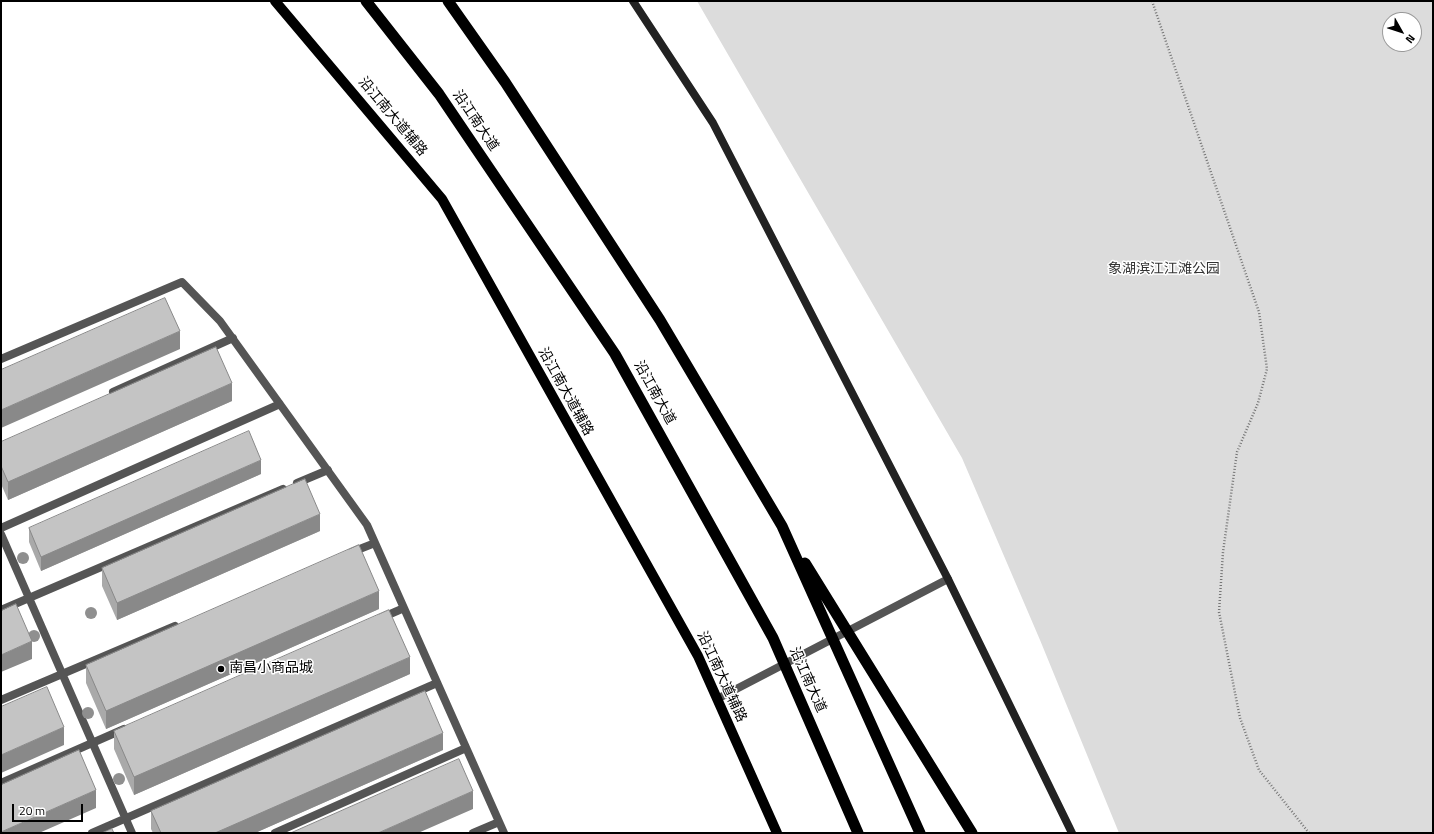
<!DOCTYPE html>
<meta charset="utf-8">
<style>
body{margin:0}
#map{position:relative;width:1434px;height:834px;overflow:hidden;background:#fff;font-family:"Titillium Web",sans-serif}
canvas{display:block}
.frame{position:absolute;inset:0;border:2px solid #000;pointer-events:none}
.north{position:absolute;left:1382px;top:12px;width:40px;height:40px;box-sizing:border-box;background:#fff;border:1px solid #999;border-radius:50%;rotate:129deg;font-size:11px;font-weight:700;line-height:16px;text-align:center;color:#000}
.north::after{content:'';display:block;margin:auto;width:14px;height:18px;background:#000;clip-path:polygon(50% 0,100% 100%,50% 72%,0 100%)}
.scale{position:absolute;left:12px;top:804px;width:71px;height:18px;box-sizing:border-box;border:2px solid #000;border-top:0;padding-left:5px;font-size:12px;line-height:14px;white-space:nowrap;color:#000;-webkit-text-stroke:3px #fff;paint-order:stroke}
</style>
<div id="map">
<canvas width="1434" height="834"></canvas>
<div class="frame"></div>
<div class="north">N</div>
<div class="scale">20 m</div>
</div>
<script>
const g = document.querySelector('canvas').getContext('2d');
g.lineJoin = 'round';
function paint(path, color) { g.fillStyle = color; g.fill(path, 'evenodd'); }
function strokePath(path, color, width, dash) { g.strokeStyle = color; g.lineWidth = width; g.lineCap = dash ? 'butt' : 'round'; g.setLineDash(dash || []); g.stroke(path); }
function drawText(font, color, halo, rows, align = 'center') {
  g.font = font + ' "Titillium Web","Noto Sans SC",sans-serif'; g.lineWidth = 3; g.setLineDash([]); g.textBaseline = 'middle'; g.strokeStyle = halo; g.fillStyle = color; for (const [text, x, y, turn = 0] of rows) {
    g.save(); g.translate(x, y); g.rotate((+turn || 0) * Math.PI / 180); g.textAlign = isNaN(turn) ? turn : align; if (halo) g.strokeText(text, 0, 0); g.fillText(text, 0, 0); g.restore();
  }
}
const green = new Path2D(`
 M 697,1 L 1433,1 L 1433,833 L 1119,833 L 1040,640 L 962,458 ZM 1390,20 L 1414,20 L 1414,44 L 1390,44 Z`);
const path = new Path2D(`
 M 1152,1 L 1259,312 L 1267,369 L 1258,403 L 1237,452 L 1223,552 L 1219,612 L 1240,718 L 1259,770 L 1309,833`);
const service = new Path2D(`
 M 1,359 L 182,282 L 220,321 L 367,525 L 504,833
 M 113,392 L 233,338
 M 297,483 L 328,470
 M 1,528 L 280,404
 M 1,534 L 132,833
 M 352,552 L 375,543
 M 1,610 L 283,489
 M 381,618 L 404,608
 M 1,700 L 175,626
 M 1,783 L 124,729
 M 92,833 L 437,683
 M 275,833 L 466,748
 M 473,833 L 499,822`);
const minor = new Path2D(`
 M 717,699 L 948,579`);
const secondary = new Path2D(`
 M 633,1 L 713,123 L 948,579 L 1072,833`);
const primary = new Path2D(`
 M 275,1 L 442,199 L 698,656 L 777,833`);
const trunk = new Path2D(`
 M 366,1 L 439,94 L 615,354 L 773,638 L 858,833
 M 448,1 L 505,82 L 660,320 L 782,526 L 920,833
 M 805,563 L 972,833`);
const trees = [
 [23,558],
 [91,613],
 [34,636],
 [88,713],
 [119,779]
];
const wall = new Path2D(`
 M 232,401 L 8,500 L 1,484 L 1,442 Z
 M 261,474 L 41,571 L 29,542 L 29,528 Z
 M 320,531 L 117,620 L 102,586 L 102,568 Z
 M 379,609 L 106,729 L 86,683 L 86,665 Z
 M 410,674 L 134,795 L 114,749 L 114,731 Z
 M 443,750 L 255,833 L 153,833 L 151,829 L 151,811 Z`);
const shadedWall = new Path2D(`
 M 180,331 L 180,349 L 1,428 L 1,410 Z
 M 232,383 L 232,401 L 8,500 L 8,482 Z
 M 261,460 L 261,474 L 41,571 L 41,557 Z
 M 320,514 L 320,531 L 117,620 L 117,603 Z
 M 379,591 L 379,609 L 106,729 L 106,711 Z
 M 32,641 L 32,659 L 1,672 L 1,655 Z
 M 410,657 L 410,674 L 134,795 L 134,777 Z
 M 64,727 L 64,745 L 1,773 L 1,755 Z
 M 443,733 L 443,750 L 255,833 L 215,833 Z
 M 96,790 L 96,808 L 39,833 L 1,833 L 1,832 Z
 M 473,791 L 473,809 L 418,833 L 378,833 Z`);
const building = new Path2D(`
 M 165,298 L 180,331 L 1,410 L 1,370 Z
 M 216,347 L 232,383 L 8,482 L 1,466 L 1,442 Z
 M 249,431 L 261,460 L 41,557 L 29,528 Z
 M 305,479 L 320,514 L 117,603 L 102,568 Z
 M 359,545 L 379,591 L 106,711 L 86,665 Z
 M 16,604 L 32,641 L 1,655 L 1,611 Z
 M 389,610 L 410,657 L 134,777 L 114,731 Z
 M 47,687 L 64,727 L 1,755 L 1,707 Z
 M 425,691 L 443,733 L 215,833 L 161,833 L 151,811 Z
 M 79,750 L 96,790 L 1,832 L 1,785 Z
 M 459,759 L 473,791 L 378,833 L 291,833 Z
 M 112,829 L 114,833 L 102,833 Z`);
const markers = [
 [221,669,4,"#000"]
];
const streetNames = [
 ["沿江南大道辅路",392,117,50],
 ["沿江南大道",475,121,56],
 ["沿江南大道辅路",565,392,61],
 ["沿江南大道",654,393,61],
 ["沿江南大道辅路",721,677,65],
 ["沿江南大道",807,680,66]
];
const parkNames = [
 ["象湖滨江江滩公园",1164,270]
];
const poiNames = [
 ["南昌小商品城",229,669]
];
paint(green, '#dcdcdc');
strokePath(path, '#777', 2.5, [1, 2]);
strokePath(service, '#555', 8);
strokePath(minor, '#555', 8);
strokePath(secondary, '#222', 8);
strokePath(primary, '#000', 10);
strokePath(trunk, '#000', 11);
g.fillStyle = '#8f8f8f';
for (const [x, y] of trees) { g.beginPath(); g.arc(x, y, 6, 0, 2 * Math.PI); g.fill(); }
paint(wall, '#a9a9a9');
paint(shadedWall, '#898989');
paint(building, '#c4c4c4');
strokePath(building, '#898989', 1);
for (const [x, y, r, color] of markers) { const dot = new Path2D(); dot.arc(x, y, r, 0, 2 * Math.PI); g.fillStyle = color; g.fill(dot); strokePath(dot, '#fff', 1.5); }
drawText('14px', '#000', '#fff', streetNames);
drawText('14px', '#333', '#fff', parkNames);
drawText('14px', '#000', '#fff', poiNames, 'left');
</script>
